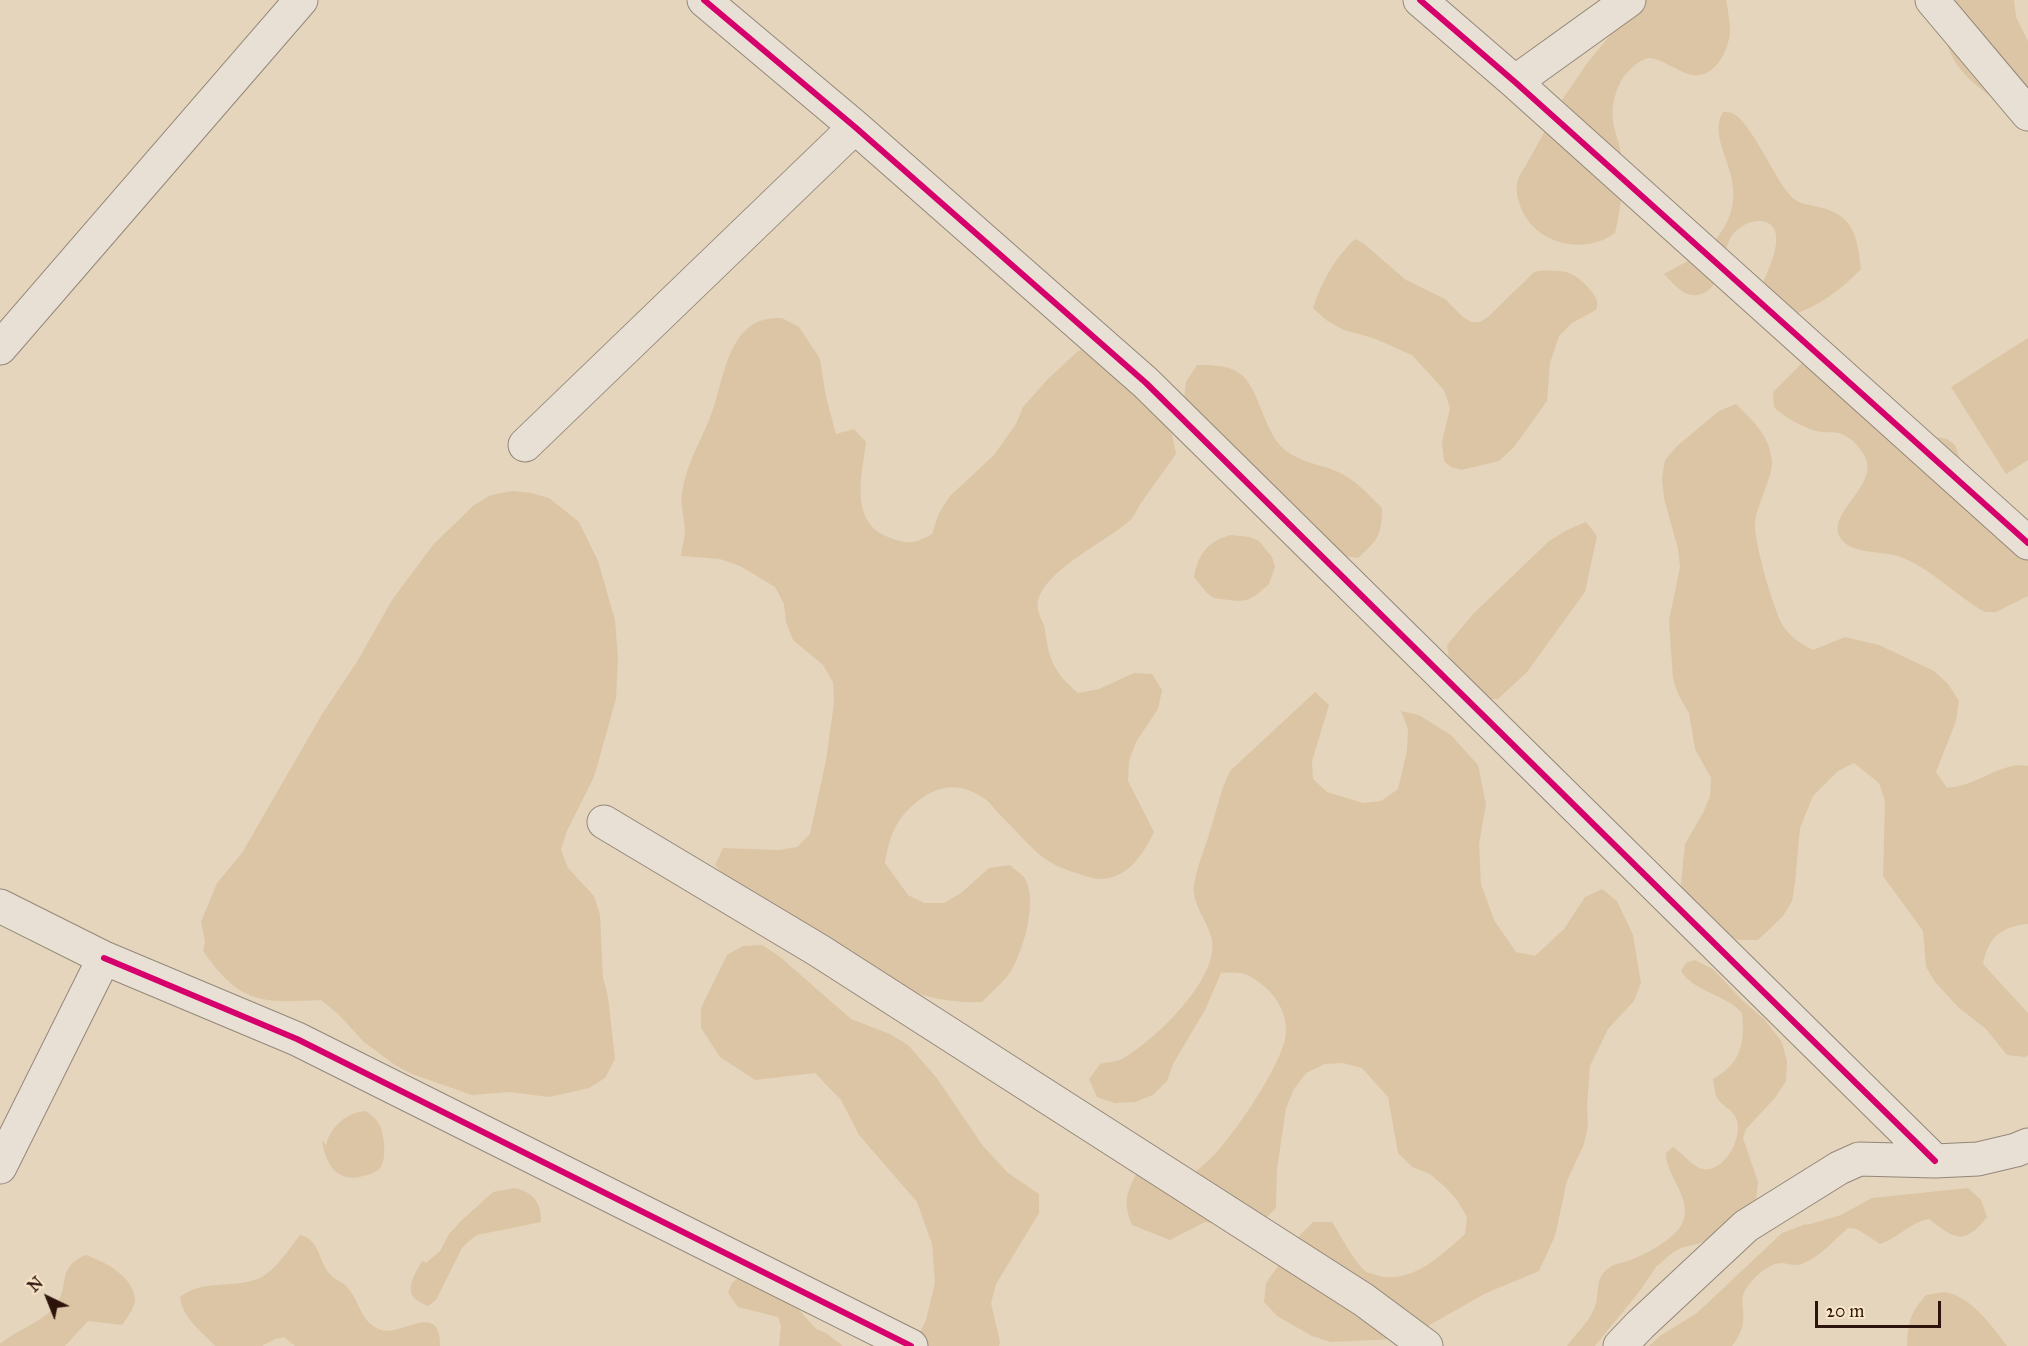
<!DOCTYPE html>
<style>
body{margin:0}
#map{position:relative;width:2028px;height:1346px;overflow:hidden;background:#e5d5bc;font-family:"IM FELL Great Primer",serif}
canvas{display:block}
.north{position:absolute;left:18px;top:1268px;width:60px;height:60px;-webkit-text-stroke:4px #f9e6c8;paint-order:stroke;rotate:317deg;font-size:16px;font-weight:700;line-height:24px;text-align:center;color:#2c140c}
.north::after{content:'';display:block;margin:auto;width:21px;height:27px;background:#2c140c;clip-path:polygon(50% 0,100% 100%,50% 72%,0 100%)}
.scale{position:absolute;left:1815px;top:1301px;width:126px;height:27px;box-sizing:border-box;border:3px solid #2c140c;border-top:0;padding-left:8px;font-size:18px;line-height:21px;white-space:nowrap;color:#2c140c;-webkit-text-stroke:4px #f9e6c8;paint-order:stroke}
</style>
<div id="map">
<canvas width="2028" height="1346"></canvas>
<div class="north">N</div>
<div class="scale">20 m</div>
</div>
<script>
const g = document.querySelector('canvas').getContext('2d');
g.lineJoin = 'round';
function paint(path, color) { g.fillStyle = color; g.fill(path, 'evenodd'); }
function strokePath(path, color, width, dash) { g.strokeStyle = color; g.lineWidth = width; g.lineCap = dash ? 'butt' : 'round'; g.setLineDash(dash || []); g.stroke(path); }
const green = new Path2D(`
 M 1639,0 L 1726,0 C 1728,9 1729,19 1730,27 C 1731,47 1716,79 1692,75 C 1681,73 1659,58 1650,58 C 1641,58 1630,69 1624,76 C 1616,87 1611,107 1613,120 C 1614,132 1620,143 1621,155 C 1624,180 1621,208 1615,233 C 1583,257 1530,243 1519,202 C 1515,189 1516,178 1525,167 L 1562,100 L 1588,62 Z
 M 1943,0 L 2014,0 L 2016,17 L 2028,41 L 2028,117 C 1991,98 1948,75 1944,28 C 1943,19 1943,9 1943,0 Z
 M 1723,112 C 1726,112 1729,112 1732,113 C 1751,121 1774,178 1790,195 C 1796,203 1805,204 1814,206 C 1853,213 1857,234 1861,269 C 1841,290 1818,307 1789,316 L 1761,288 C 1767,272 1789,231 1766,222 C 1760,220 1755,221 1748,223 C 1742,226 1734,231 1731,237 C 1721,254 1723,290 1698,295 C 1683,297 1674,284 1664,274 C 1680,264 1697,259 1711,245 C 1765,187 1702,147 1723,112 Z
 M 1355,239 L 1363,243 L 1406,280 L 1445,299 L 1464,318 L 1472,322 L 1480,322 L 1488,317 L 1534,272 C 1544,270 1559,270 1569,273 C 1578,276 1594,291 1597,301 C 1598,303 1597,308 1596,310 L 1572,323 L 1559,336 L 1550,363 L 1547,401 L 1514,447 L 1499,461 L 1461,470 L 1451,467 L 1444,461 L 1442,442 L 1450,408 L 1444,390 L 1412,355 L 1373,338 L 1344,330 L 1326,320 L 1313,308 C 1323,280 1334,259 1355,239 Z
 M 782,318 L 799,327 L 820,359 L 826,397 L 836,434 L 854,429 L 866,442 C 862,475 849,522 888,537 C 908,545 914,544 932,534 L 939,513 L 950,496 L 994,455 L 1016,424 L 1023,407 L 1048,379 L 1078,351 L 1095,345 L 1149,404 L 1172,434 L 1176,454 C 1164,471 1152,487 1141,503 C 1137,509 1134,518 1128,522 C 1105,542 1047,569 1038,600 C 1035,612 1044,621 1045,630 C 1049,661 1054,672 1078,693 L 1099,689 L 1134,673 L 1152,674 L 1162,690 L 1158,709 L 1136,742 L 1129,761 L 1128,781 L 1154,832 C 1143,855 1127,880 1098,879 C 1091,878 1083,875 1076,873 C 1063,869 1051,864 1040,855 C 1025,842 1012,826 998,813 C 993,807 988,800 982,797 C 961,784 942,784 922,798 C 897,816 890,833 885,863 L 908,895 L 924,903 L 944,903 L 961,893 L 989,868 L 1010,865 C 1014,869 1020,873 1024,877 C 1039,899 1023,951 1011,971 C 1004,982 991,992 982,1002 C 955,1003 930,999 905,989 L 741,893 L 715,865 L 723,848 L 779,850 L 797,847 L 810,834 L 826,760 L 834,703 L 833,682 L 823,665 L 793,640 L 786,622 L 784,604 L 775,587 L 740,566 L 720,559 L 681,556 C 682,548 684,541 685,533 C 685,520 680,508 682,492 C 686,466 699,444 709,420 C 721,392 724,348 748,328 C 759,319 768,318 782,318 Z
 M 2028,338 L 2028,460 L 2006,474 L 1951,387 Z
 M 1803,362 L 1927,438 L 1937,437 L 1947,439 L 1955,445 L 1962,464 L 2028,538 L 2028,596 L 1996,612 L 1985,612 C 1956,596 1932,569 1901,557 C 1885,550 1847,556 1839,535 C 1829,510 1883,483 1863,453 C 1855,441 1845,432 1830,432 C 1827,432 1824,433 1821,432 C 1808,430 1783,417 1774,407 L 1773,392 Z
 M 1197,365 C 1210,365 1222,365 1234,370 C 1260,381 1261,431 1285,450 C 1299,462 1319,464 1336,471 C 1355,479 1368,494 1382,508 C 1382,535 1378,540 1358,558 L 1338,555 L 1213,432 L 1203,415 L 1184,399 L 1186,382 Z
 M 1736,404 C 1753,421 1770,436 1772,461 C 1773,476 1757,505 1755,522 C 1753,538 1774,613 1784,627 C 1791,638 1802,644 1813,650 L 1845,637 L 1879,645 L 1934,671 L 1948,684 L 1959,701 L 1956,721 L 1936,772 L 1947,788 C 1953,787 1960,786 1966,784 C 1986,778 2006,762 2028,766 L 2028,924 C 2001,926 1988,938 1983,964 L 2028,1013 L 2028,1055 L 2025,1057 L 2007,1055 L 1986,1029 L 1958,1007 L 1935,982 L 1926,967 L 1923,931 L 1883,876 L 1885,801 L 1879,783 L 1854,763 L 1838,771 L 1813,796 L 1800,828 L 1795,883 L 1792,901 L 1783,916 L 1758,940 L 1739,940 L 1707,928 L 1683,901 L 1681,883 L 1685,844 L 1703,813 L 1710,796 L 1711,778 L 1695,749 L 1689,713 L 1679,696 L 1673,679 L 1669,620 L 1680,567 L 1678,549 L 1664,498 L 1662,478 L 1665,460 L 1677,446 L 1719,411 Z
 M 512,491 L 531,493 L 549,498 L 579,522 L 598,561 L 615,620 L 618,659 L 616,699 L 594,777 L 567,831 L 561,850 L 568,868 L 594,896 L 600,915 L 603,978 L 608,997 L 615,1059 L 605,1078 L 589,1088 L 549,1097 L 510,1092 L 472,1095 L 412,1074 L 395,1065 L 364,1042 L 337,1013 L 321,1000 C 261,1003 240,1004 203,951 L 205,941 L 201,922 L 217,883 L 242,853 L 321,716 L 358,660 L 392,600 L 433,545 L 474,505 L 491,495 Z
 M 1586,522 L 1597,536 L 1585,592 L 1527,672 L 1498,699 L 1472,699 L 1450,666 L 1447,645 L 1474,613 L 1548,542 L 1565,531 Z
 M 1231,535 L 1250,537 L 1259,541 L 1272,557 L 1275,567 L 1269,584 L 1255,596 L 1247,600 L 1237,601 L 1214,598 L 1207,593 L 1194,577 C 1198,554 1208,541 1231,535 Z
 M 1315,692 L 1329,705 L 1312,761 L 1313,779 L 1327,792 L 1363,803 L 1381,801 L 1398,789 L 1407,750 L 1408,729 L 1401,711 L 1419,715 L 1451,735 L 1478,765 L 1486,804 L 1479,844 L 1481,884 L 1494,920 L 1516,952 L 1535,956 L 1564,929 L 1585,897 L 1602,889 L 1617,901 L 1633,935 L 1641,983 L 1634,1001 L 1608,1029 L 1590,1066 L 1587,1107 L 1588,1125 L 1584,1144 L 1567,1181 L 1555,1236 L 1539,1271 L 1484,1294 L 1414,1334 L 1394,1339 L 1331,1342 L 1312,1336 L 1277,1316 L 1264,1302 L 1266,1283 L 1300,1235 L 1313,1222 L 1332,1222 C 1342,1238 1351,1256 1363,1269 C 1366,1273 1371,1273 1376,1275 C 1410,1286 1442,1255 1465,1234 L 1467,1217 L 1457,1200 L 1444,1186 L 1430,1174 L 1412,1167 L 1398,1153 L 1388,1097 L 1362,1068 L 1343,1063 L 1325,1064 L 1306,1073 L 1294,1089 L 1286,1108 L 1277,1169 L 1276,1208 L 1263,1221 L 1244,1228 L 1205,1222 L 1170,1240 L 1132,1225 C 1122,1200 1127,1193 1138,1170 L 1159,1165 L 1195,1172 C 1205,1164 1214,1156 1222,1146 C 1240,1125 1287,1057 1286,1030 C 1286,1014 1278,999 1267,989 C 1250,974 1244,971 1221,973 L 1205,1010 L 1173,1064 L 1167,1081 L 1153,1095 L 1135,1102 L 1115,1103 L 1097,1097 L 1089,1079 L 1100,1064 C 1107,1062 1116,1062 1122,1059 C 1154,1041 1219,979 1212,940 C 1208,921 1191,904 1194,884 C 1197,866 1205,848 1210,831 C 1217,811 1220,790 1230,771 Z
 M 762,945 L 779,956 L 851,1019 L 890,1034 L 908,1045 L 936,1077 L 983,1146 L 1008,1173 L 1039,1194 L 1039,1213 L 996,1284 L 991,1303 L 1000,1342 L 999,1346 L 918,1346 L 918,1337 L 926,1320 L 935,1283 L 932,1244 L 917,1202 L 859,1135 L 841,1100 L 815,1073 L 755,1080 L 720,1057 L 701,1028 L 701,1008 L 727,955 L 743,946 Z
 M 1695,960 L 1713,969 L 1742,1000 L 1764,1019 L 1782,1042 L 1787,1062 L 1786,1081 L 1775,1098 L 1746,1129 L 1743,1138 L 1758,1182 L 1756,1201 L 1719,1235 L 1700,1243 L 1681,1248 L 1672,1253 L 1656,1267 L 1639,1292 L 1595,1346 L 1567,1346 C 1576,1333 1588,1324 1594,1309 C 1601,1294 1593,1279 1609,1268 C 1615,1263 1623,1263 1630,1260 C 1647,1254 1679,1237 1684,1219 C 1690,1195 1666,1176 1666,1153 L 1673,1147 C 1683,1153 1692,1167 1703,1169 C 1725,1173 1744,1136 1736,1118 C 1732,1109 1722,1106 1717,1098 C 1715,1093 1714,1085 1713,1079 C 1741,1063 1745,1044 1742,1013 C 1725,994 1694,992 1681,971 L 1686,963 Z
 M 365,1111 C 372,1115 378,1120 381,1128 C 384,1137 387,1160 380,1168 C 376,1173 368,1175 363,1176 C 337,1184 325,1163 322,1140 L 326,1145 C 331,1126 346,1113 365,1111 Z
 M 514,1188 C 533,1192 542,1203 541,1222 L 477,1235 L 469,1241 L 462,1248 L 436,1300 L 428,1306 C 401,1296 411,1281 422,1261 L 426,1263 L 440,1251 L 449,1234 L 462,1220 L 493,1192 Z
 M 1968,1188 L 1981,1200 L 1987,1217 C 1964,1246 1955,1239 1929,1219 C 1911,1222 1898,1238 1880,1244 L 1857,1229 L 1848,1228 C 1834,1240 1821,1256 1804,1263 C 1796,1267 1790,1264 1782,1263 C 1769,1263 1755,1276 1748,1286 C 1738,1298 1745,1307 1743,1321 C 1743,1330 1737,1339 1732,1346 L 1649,1346 L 1660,1336 L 1697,1313 L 1782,1233 L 1806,1224 L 1807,1225 L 1841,1215 L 1872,1198 Z
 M 300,1235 C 320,1240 317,1258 329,1273 C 334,1280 342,1281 347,1287 C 358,1298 359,1315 372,1325 C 378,1330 386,1332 394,1330 C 413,1326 441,1308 440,1346 L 295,1346 L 284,1337 L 275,1339 L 262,1346 L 216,1346 L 213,1344 C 200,1330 182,1317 180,1297 C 203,1278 236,1290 262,1277 C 277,1268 289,1249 300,1235 Z
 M 85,1255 C 103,1260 134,1277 135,1299 C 135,1307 127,1318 122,1325 L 88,1321 L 65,1346 L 0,1346 L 0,1344 C 16,1330 43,1322 55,1306 C 71,1286 55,1269 85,1255 Z
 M 746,1271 L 775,1283 L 816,1329 L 826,1333 L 843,1346 L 779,1346 L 781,1326 L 778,1317 L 738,1307 L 728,1293 L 732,1283 Z
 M 1944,1292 C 1970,1295 1992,1326 2007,1346 L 1907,1346 C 1908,1322 1910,1313 1926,1295 Z`);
const minor = new Path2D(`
 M 704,0 L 855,127 L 1146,383 L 1935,1161
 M 1420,0 L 1515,82 L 2028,543
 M 1932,0 L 2028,114
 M 1515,82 L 1629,0
 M 0,348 L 301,0
 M 525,445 L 855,127
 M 604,822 L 818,950 L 1364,1300 L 1426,1346
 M 0,906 L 104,958 L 0,1167
 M 104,958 L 297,1039 L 911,1346
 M 1620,1346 L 1640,1325 L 1746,1226 L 1839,1168 L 1859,1159 L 1935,1161 L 1978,1159 L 2016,1150 L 2028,1145`);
const cycleway = new Path2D(`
 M 704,0 L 855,127 L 1146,383 L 1935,1161
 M 1420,0 L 1515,82 L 2028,543
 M 104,958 L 297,1039 L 911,1346`);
paint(green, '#dcc5a4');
strokePath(minor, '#938779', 35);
strokePath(minor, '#e8e0d4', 33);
strokePath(cycleway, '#d6006c', 6);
</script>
